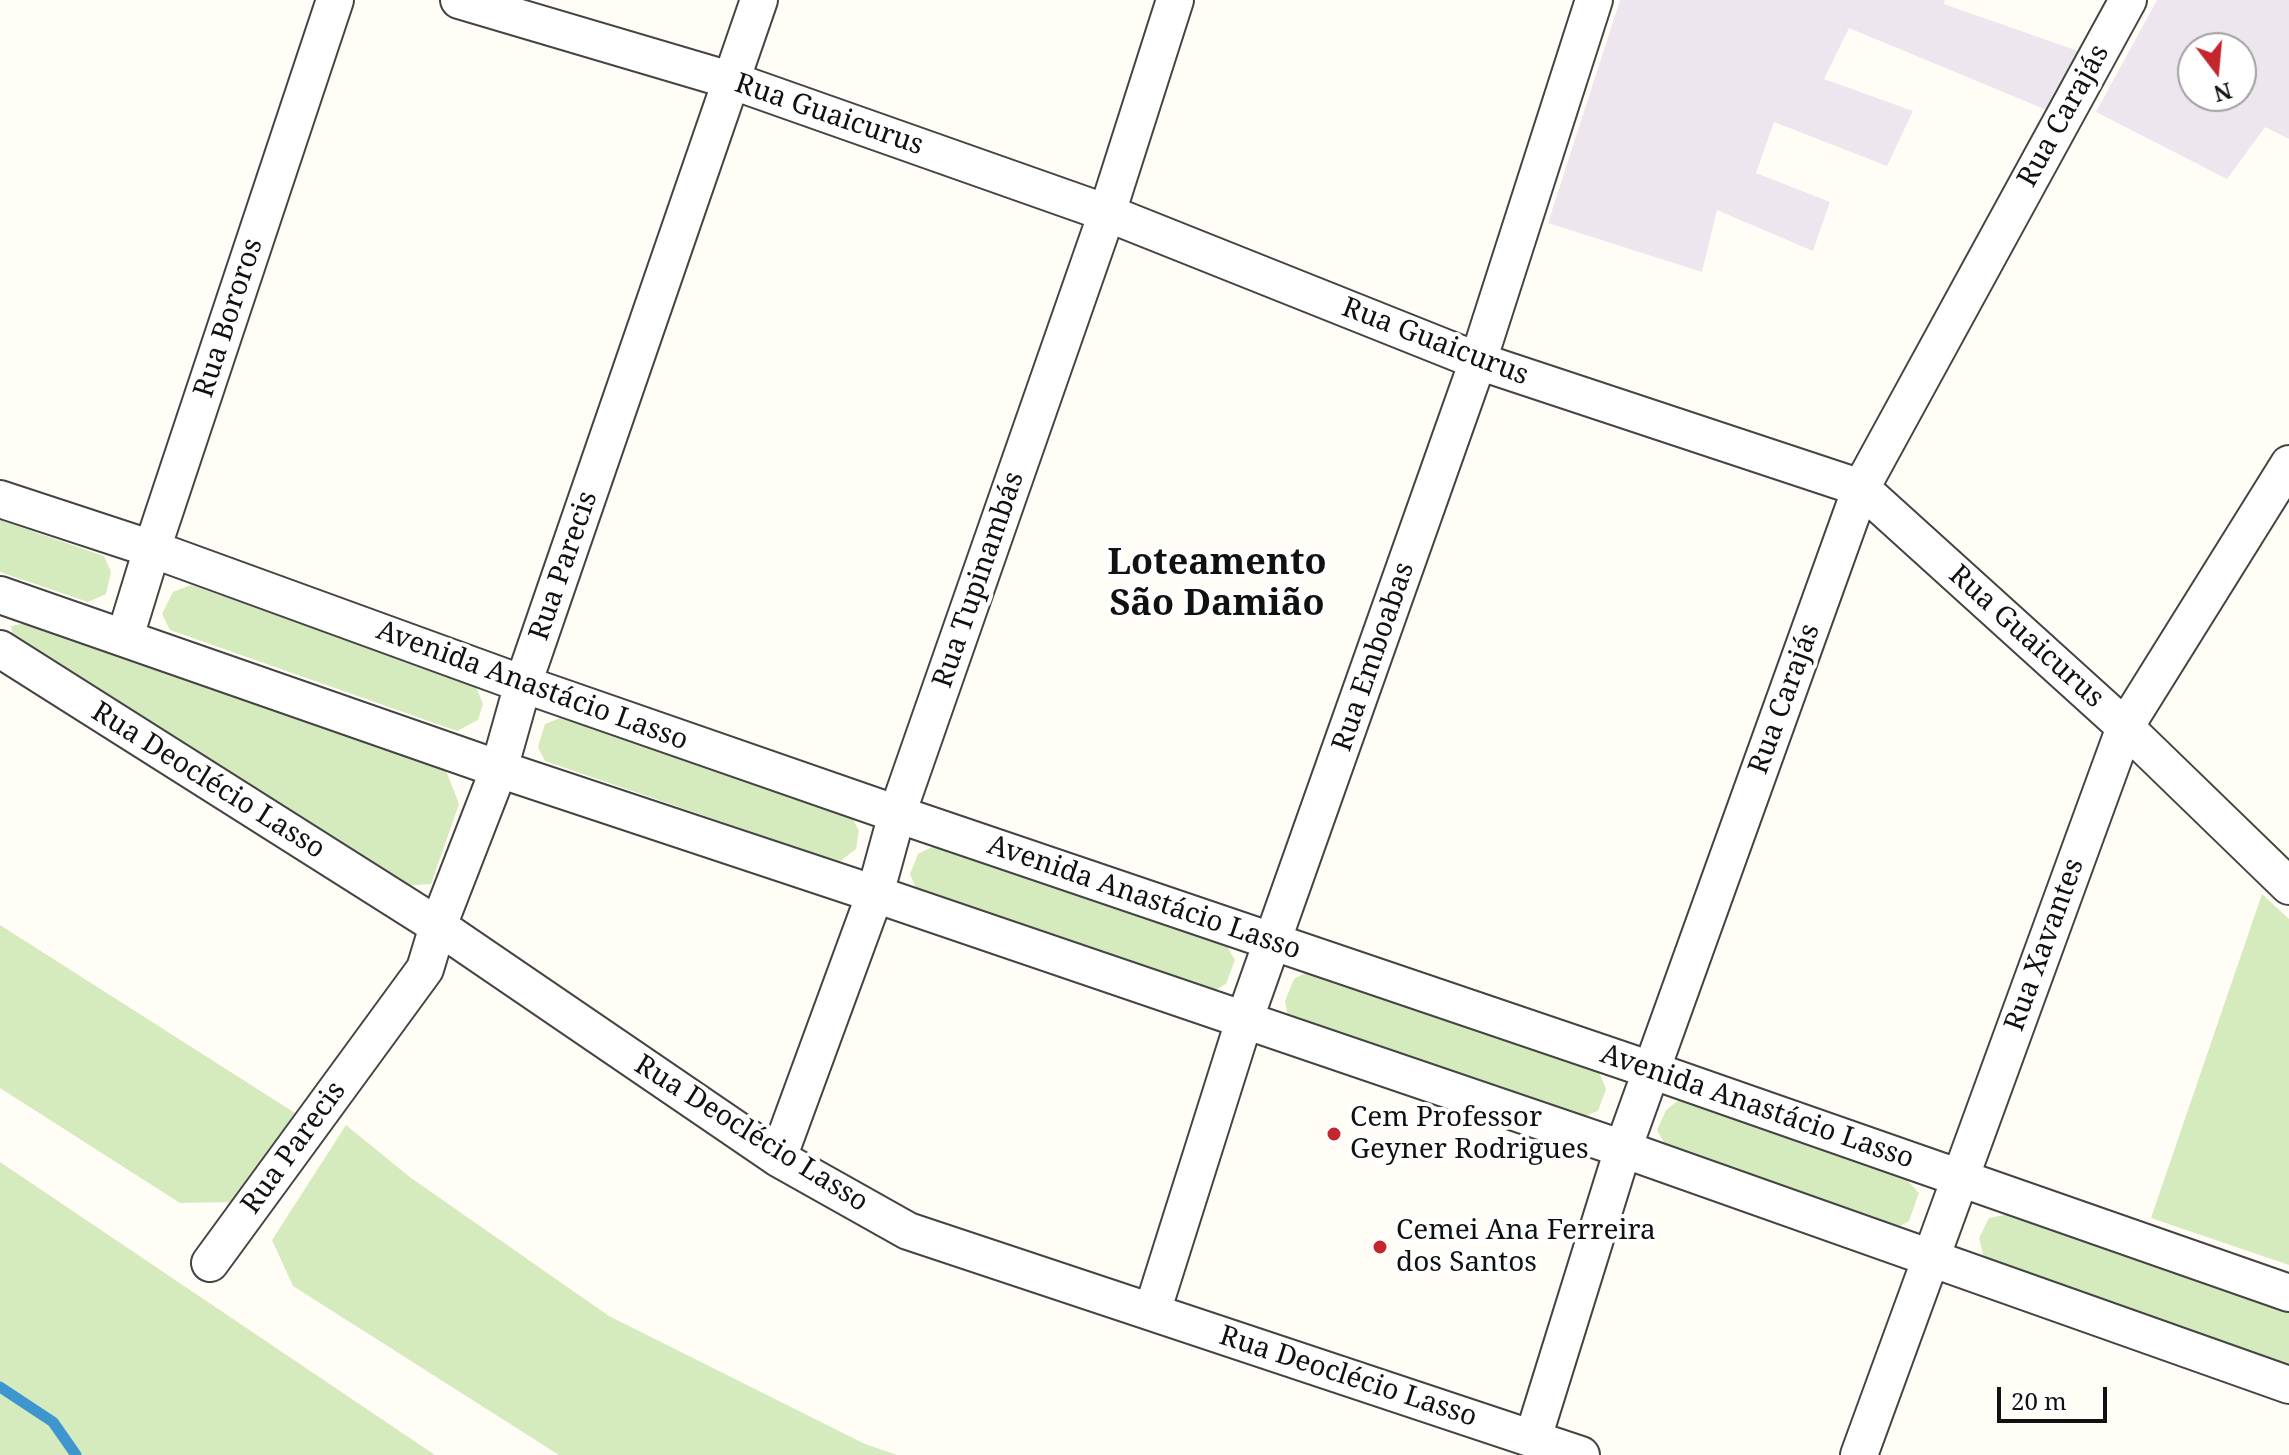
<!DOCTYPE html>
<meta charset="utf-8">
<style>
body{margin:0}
#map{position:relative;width:2289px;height:1455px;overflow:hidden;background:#fffdf5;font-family:"Noto Serif",serif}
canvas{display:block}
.north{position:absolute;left:2177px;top:32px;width:80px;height:80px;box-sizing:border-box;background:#fff;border:2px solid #a0a0a0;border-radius:50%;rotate:164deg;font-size:22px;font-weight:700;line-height:32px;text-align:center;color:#111}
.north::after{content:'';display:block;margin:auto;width:28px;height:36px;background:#c4262e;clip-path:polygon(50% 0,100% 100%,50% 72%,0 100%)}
.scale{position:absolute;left:1997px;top:1387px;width:110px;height:36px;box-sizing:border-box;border:4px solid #111;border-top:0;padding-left:10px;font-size:24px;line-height:28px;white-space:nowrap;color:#111;-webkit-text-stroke:6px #fff;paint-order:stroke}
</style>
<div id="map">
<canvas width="2289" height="1455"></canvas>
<div class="north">N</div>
<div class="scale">20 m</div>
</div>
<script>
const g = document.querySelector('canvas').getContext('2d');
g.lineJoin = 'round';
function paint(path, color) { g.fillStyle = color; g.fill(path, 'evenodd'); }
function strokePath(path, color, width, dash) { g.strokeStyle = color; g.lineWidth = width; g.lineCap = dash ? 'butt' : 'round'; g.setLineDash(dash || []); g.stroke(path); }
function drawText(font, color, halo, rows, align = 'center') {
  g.font = font + ' "Noto Serif",serif'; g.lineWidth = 8; g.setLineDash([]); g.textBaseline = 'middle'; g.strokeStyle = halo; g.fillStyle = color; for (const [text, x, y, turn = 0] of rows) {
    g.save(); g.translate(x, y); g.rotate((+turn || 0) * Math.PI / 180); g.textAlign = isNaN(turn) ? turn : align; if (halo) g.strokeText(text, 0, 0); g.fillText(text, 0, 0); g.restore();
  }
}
const industrial = new Path2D(`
 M 1620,0 L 1945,0 L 1944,4 L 2081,52 L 2049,111 L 1849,28 L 1824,79 L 1913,111 L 1887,166 L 1774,122 L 1756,173 L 1830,202 L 1813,251 L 1717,210 L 1702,272 L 1548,223 Z
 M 2157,0 L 2289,0 L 2289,139 L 2265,127 L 2227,179 L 2096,112 ZM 2241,48 L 2241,96 L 2193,96 L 2193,48 Z`);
const green = new Path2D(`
 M 0,520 L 104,556 L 111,572 L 106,594 L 88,602 L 0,572 Z
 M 191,585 L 475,684 L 483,704 L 478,720 L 457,731 L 170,630 L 162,614 L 173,592 Z
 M 26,623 L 443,763 L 459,804 L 431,884 L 401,886 L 13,638 L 11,626 Z
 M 565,716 L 851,815 L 859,831 L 856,849 L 839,862 L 545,761 L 538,747 L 545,724 Z
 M 938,844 L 1225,943 L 1235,960 L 1226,984 L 1213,991 L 916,888 L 910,874 L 918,854 Z
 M 2262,894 L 2289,919 L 2289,1265 L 2151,1218 Z
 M 0,925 L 295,1113 L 231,1202 L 180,1203 L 0,1088 Z
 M 1307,972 L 1599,1072 L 1606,1089 L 1598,1111 L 1578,1119 L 1288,1017 L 1285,1001 L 1294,979 Z
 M 1679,1100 L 1905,1178 L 1919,1193 L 1909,1221 L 1893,1230 L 1669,1151 L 1657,1130 L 1666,1110 Z
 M 346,1125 L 411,1178 L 609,1316 L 865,1444 L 897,1455 L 559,1455 L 293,1286 L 272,1240 Z
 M 0,1162 L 435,1455 L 0,1455 Z
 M 2009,1214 L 2289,1311 L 2289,1368 L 1985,1262 L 1979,1238 L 1989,1218 Z`);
const stream = new Path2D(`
 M 0,1387 L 53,1422 L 76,1455`);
const street = new Path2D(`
 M 459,0 L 733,81 L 1107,213 L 1478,361 L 1861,488 L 2125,727 L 2289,886
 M 0,499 L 152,549 L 523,684 L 897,814 L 1651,1070 L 2289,1293
 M 0,595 L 499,769 L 875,894 L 1623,1149 L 2289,1385
 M 125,637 L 152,549 L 335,0
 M 0,649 L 438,926 L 778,1158 L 908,1231 L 1581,1455
 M 778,1158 L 875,894 L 897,814 L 1107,213 L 1175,0
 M 210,1263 L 425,969 L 438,926 L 499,769 L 523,684 L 759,0
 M 1152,1312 L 1244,1021 L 1478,361 L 1594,0
 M 1533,1438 L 1623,1149 L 1861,488 L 2128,0
 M 1859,1455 L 2125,727 L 2289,464`);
const markers = [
 [1334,1134,8,"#c4262e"],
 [1380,1247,8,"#c4262e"]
];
const streetNames = [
 ["Rua Guaicurus",829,115,19],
 ["Rua Carajás",2064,116,-61],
 ["Rua Bororos",229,318,-72],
 ["Rua Guaicurus",1435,342,21],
 ["Rua Parecis",564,566,-71],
 ["Rua Tupinambás",979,580,-71],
 ["Rua Guaicurus",2026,637,42],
 ["Rua Emboabas",1374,657,-71],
 ["Avenida Anastácio Lasso",532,686,20],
 ["Rua Carajás",1785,699,-70],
 ["Rua Deoclécio Lasso",208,781,32],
 ["Avenida Anastácio Lasso",1144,898,19],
 ["Rua Xavantes",2045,945,-70],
 ["Avenida Anastácio Lasso",1757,1107,19],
 ["Rua Deoclécio Lasso",751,1134,32],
 ["Rua Parecis",294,1148,-54],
 ["Rua Deoclécio Lasso",1348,1377,18]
];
const poiNames = [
 ["Cem Professor",1350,1118],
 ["Geyner Rodrigues",1350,1150],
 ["Cemei Ana Ferreira",1396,1231],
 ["dos Santos",1396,1263]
];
const districtNames = [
 ["Loteamento",1217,564],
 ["São Damião",1217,605]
];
paint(industrial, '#eee6ef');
paint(green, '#d5ebbd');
strokePath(stream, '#3f96cf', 11);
strokePath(street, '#444', 40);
strokePath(street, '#fff', 36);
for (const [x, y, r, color] of markers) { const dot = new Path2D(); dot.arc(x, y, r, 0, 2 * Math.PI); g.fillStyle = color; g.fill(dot); strokePath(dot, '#fff', 3); }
drawText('28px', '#111', '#fff', streetNames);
drawText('28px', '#111', '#fff', poiNames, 'left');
drawText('bold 36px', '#111', '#fff', districtNames);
</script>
